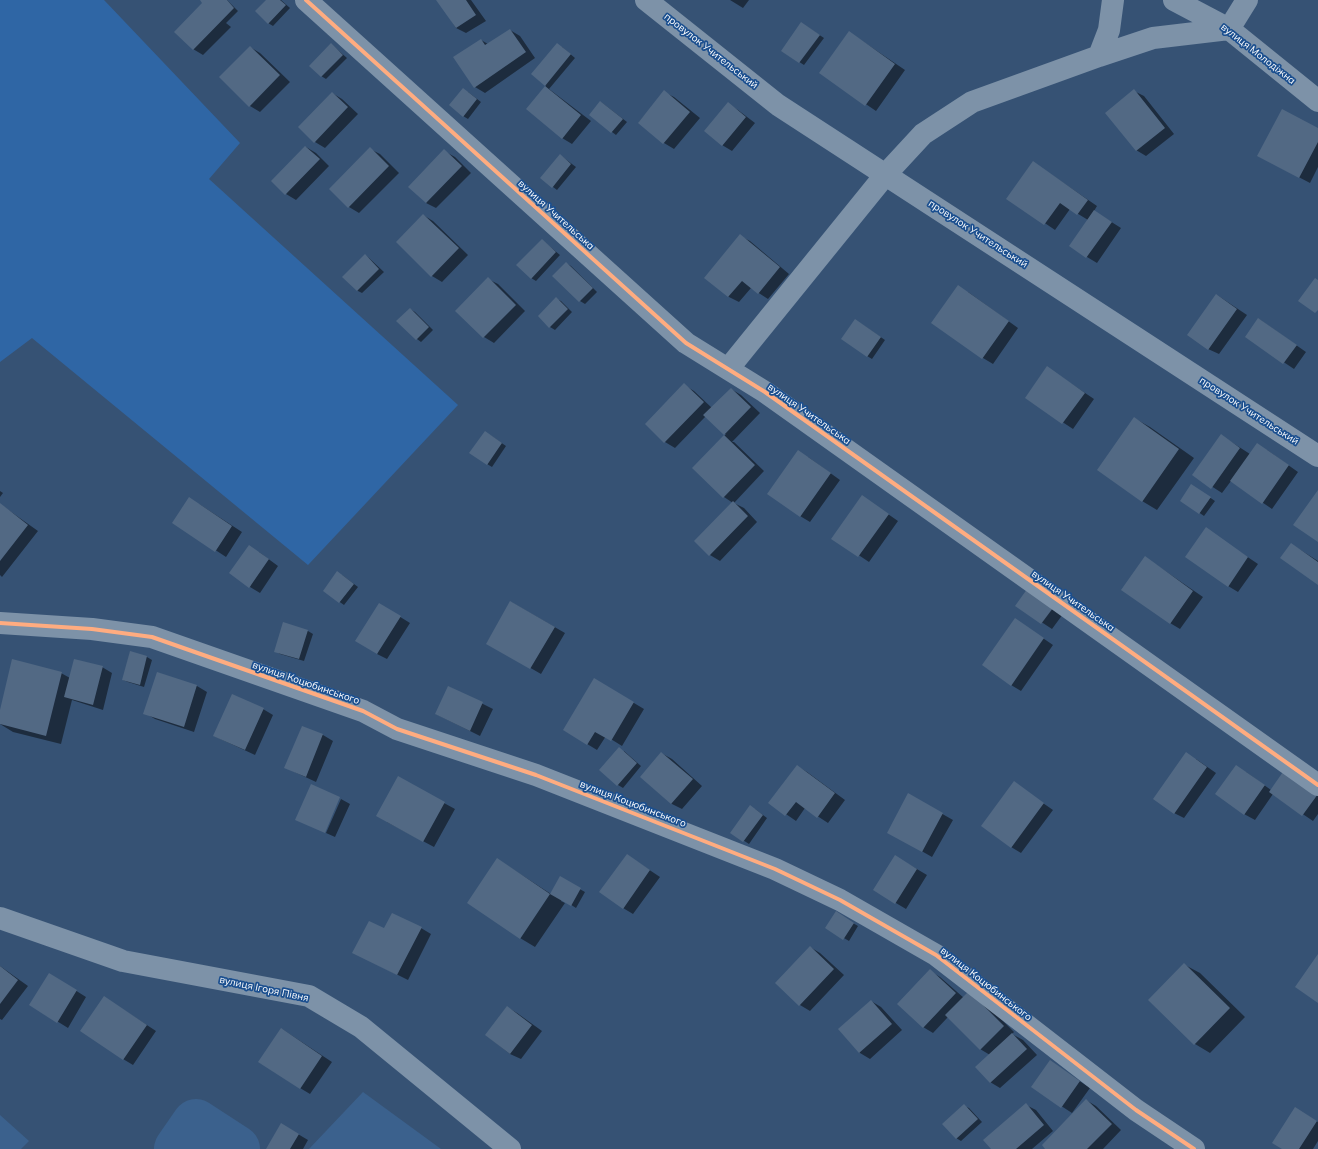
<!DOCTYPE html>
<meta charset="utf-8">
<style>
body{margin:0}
canvas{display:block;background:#365274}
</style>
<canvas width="1318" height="1149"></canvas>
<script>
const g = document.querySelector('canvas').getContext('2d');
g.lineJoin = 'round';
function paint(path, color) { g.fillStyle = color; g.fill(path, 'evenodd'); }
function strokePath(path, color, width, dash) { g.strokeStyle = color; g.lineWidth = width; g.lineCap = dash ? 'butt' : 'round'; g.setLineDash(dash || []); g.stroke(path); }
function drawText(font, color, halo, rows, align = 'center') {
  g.font = font + ' Mulish,sans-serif'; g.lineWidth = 3.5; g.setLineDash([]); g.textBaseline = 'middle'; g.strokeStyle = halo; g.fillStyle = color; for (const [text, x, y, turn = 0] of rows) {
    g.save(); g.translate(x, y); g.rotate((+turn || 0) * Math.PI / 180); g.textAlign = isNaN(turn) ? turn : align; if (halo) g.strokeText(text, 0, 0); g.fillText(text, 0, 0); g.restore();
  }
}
const green = new Path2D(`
 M 0,0 L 104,0 L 240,143 L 209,179 L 458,405 L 308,565 L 32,338 L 0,362 Z`);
const water = new Path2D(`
 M 363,1092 L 441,1149 L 309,1149 Z
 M 0,1115 L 29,1141 L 21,1149 L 0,1149 Z`);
const shadow = new Path2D(`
 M 201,0 L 227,0 L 238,11 L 226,23 L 231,27 L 203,55 L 193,49 L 204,3 Z
 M 267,0 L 281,0 L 290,8 L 273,26 L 268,23 Z
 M 438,0 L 471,0 L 486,21 L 466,33 L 456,28 Z
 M 730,0 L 749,0 L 743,8 Z
 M 806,26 L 824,38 L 804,65 L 782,51 Z
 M 510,30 L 520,36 L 535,58 L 485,93 L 475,87 L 481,40 L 488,44 Z
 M 849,32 L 905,70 L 876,111 L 820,73 Z
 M 332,45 L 347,58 L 326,79 L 321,76 Z
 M 250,47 L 260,53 L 290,82 L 260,112 L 250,106 L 221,77 Z
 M 562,47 L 575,58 L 549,89 L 591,121 L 572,144 L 562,138 L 527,109 L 546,86 L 532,74 Z
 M 1134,91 L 1144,96 L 1174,134 L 1146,156 L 1136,150 Z
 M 468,92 L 481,102 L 468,119 L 463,116 Z
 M 664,92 L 674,97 L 700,118 L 674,149 L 664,143 L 639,122 Z
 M 332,93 L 342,99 L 358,114 L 325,148 L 315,142 Z
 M 601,102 L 627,122 L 616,135 L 612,132 Z
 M 728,104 L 738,110 L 755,123 L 732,151 L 722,145 Z
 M 1318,129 L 1318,167 L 1310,183 L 1268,161 Z
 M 306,147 L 316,153 L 329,166 L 296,200 L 286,194 Z
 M 370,149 L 380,154 L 399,173 L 359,213 L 349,207 L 330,189 Z
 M 444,151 L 455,157 L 471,173 L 436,208 L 426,203 Z
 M 560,155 L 576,167 L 557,190 L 553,187 Z
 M 1033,162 L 1097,206 L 1094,211 L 1121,228 L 1097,263 L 1087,257 L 1088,220 L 1070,209 L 1055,230 L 1008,198 Z
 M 423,215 L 433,221 L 468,255 L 442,282 L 432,276 L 397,242 Z
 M 740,236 L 750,241 L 789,274 L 768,299 L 751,288 L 739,302 L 729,297 L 706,278 Z
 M 542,240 L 560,255 L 536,281 L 531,278 Z
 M 365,255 L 369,258 L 384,272 L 362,293 L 358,291 L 344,277 Z
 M 566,263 L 571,266 L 597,292 L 585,304 L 580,301 Z
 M 488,279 L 498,284 L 525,311 L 494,343 L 484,337 L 457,311 Z
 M 968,292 L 1018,328 L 993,364 L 983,358 Z
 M 1217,295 L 1247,315 L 1219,354 L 1208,349 Z
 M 556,299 L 561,301 L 572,312 L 555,330 L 550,327 Z
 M 410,309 L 415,312 L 433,330 L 421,342 L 417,339 L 398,321 Z
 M 1259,319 L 1306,352 L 1294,369 L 1246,337 Z
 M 860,323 L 885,340 L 872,359 L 867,356 Z
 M 1048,368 L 1094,399 L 1073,429 L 1026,398 Z
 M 684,385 L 694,391 L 712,408 L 731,389 L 741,395 L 760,413 L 732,442 L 734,442 L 764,471 L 734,503 L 744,508 L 757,522 L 720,561 L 710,555 L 733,503 L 724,497 L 693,468 L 726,434 L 724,434 L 706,416 L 675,448 L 665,442 Z
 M 1134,418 L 1150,427 L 1194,458 L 1157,510 L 1142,501 Z
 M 490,435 L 506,446 L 492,467 L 487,464 Z
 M 1222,436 L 1250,454 L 1267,450 L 1298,472 L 1272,509 L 1231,481 L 1222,493 L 1194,475 Z
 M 808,457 L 840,480 L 810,522 L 800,516 Z
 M 1196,488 L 1215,501 L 1204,516 L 1181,500 Z
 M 0,491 L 3,493 L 0,497 Z
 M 862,496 L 898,521 L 869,562 L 833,538 Z
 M 0,504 L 38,531 L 2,577 L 0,575 Z
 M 199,504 L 242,532 L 226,557 L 173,522 Z
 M 1206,529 L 1258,564 L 1238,592 L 1228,586 Z
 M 1291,544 L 1318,561 L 1318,583 Z
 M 259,552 L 278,566 L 260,593 L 250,587 Z
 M 1155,564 L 1203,597 L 1180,629 L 1170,623 Z
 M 342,575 L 358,587 L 344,605 L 324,591 Z
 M 511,602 L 565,633 L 541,674 L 487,643 Z
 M 1017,606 L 1066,610 L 1052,629 Z
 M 389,610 L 410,623 L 387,659 L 377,654 Z
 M 1015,619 L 1053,645 L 1021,691 L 1011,685 Z
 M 284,624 L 308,631 L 313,634 L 304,661 L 280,654 L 275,651 Z
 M 130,653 L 147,657 L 152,660 L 144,687 L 128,682 L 123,680 Z
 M 102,667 L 112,673 L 103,710 L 72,700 L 61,744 L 13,732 L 0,724 L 0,714 L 61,673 L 70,678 Z
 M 158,673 L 197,686 L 207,692 L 194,732 L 155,719 L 145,713 Z
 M 594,679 L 644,709 L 622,746 L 606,736 L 597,750 L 564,730 Z
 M 449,687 L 493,709 L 480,736 L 436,714 Z
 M 263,709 L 273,715 L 255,755 L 214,736 Z
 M 302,727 L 323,735 L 333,741 L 316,782 L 286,768 Z
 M 624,751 L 641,766 L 623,788 L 618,785 Z
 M 661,753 L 672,759 L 702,786 L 682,809 L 672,804 L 641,777 Z
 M 1196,759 L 1216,773 L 1184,818 L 1174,813 Z
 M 797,766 L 807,772 L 845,800 L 828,823 L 805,808 L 796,821 L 770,803 Z
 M 1246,772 L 1271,790 L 1318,792 L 1318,814 L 1313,821 L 1273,794 L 1255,820 L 1244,814 Z
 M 398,778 L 455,809 L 434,847 L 387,822 Z
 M 1014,783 L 1053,810 L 1021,853 L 1011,847 Z
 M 909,795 L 953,820 L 932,857 L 888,832 Z
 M 341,799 L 350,804 L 335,837 L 326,833 Z
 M 755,809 L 767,818 L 749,844 L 732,833 Z
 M 627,855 L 660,877 L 633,914 L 623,908 Z
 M 497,859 L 551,894 L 560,878 L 585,892 L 576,908 L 562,899 L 561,901 L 565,903 L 535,947 L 520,938 Z
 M 905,862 L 927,875 L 906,909 L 874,890 Z
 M 836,913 L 858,926 L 849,941 L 827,928 Z
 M 421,928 L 431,934 L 408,980 L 364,958 L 384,930 Z
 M 810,947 L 820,953 L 844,975 L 810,1011 L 800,1005 Z
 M 1185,965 L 1200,973 L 1245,1017 L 1210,1053 L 1195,1044 Z
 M 0,966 L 28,986 L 2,1020 L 0,1019 Z
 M 930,971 L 940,977 L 964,998 L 980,998 L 1014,1032 L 1012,1034 L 1023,1040 L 1037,1055 L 1000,1088 L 990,1082 L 990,1055 L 980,1049 L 948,1017 L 933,1033 L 923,1027 Z
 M 59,980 L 86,997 L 68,1028 L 31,1005 Z
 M 104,997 L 156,1031 L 133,1065 L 123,1059 Z
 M 871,1001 L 881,1007 L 902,1030 L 870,1059 L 860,1053 L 839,1029 Z
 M 507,1007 L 517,1013 L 542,1031 L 521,1059 L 510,1054 L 486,1035 Z
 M 282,1029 L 332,1062 L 310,1094 L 300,1088 Z
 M 1050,1061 L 1090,1088 L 1072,1113 L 1032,1087 Z
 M 1086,1100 L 1096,1106 L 1121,1130 L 1103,1149 L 1047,1149 Z
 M 1026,1105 L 1036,1110 L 1053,1131 L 1032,1149 L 992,1149 Z
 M 964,1106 L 969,1108 L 982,1122 L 961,1141 L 956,1138 Z
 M 1305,1114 L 1318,1122 L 1318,1141 L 1313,1149 L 1283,1149 Z
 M 281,1124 L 308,1140 L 303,1149 L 267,1149 Z`);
const river = new Path2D(`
 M 178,1149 L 196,1123 L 236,1149`);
const building = new Path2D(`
 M 200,0 L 227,0 L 234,8 L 193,50 L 174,32 L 202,3 Z
 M 266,0 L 280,0 L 286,5 L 268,24 L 255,11 Z
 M 436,0 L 466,0 L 476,15 L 456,28 Z
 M 801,22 L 820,35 L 799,63 L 781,51 Z
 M 510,29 L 526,52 L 474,88 L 453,57 L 481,39 L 485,45 Z
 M 849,31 L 895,64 L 865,106 L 819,73 Z
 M 331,43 L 343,55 L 321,77 L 309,66 Z
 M 557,43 L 571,54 L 545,86 L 531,74 Z
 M 250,46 L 280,75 L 249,107 L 219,77 Z
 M 545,86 L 581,115 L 562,139 L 526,109 Z
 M 463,88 L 477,99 L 463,117 L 449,105 Z
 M 1134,89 L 1165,128 L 1136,151 L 1105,113 Z
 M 664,90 L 690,112 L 663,144 L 638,123 Z
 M 332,92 L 348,107 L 314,143 L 298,127 Z
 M 600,101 L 623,119 L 611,133 L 589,115 Z
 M 728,102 L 746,117 L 722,146 L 704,131 Z
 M 1282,109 L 1318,128 L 1318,142 L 1299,178 L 1257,156 Z
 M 305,146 L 320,159 L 285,195 L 271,181 Z
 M 370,147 L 389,166 L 348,208 L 329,189 Z
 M 444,149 L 462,166 L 426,203 L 408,187 Z
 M 560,154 L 571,164 L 552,188 L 540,178 Z
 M 1033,161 L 1088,200 L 1077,215 L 1060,203 L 1044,225 L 1006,199 Z
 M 1094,210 L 1112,222 L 1086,258 L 1069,246 Z
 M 423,214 L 459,248 L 431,277 L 396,242 Z
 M 740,234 L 780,267 L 758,294 L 742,281 L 728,297 L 704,278 Z
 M 542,239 L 556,252 L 531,279 L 516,265 Z
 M 365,254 L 379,269 L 357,291 L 342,277 Z
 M 566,262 L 593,288 L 579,302 L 552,276 Z
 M 488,277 L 516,305 L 483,338 L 455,311 Z
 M 1315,278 L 1318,280 L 1318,310 L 1315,313 L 1298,301 Z
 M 958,285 L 1009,321 L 982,359 L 931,323 Z
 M 1216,294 L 1237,309 L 1208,350 L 1187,335 Z
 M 556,297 L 568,309 L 549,328 L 538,316 Z
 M 410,308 L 429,327 L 416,340 L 396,321 Z
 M 1258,318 L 1297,345 L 1283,364 L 1245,337 Z
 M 855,319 L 881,337 L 867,357 L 841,339 Z
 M 1047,366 L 1085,393 L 1062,424 L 1025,398 Z
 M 684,383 L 704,402 L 664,443 L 645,424 Z
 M 731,388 L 751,407 L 724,435 L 703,415 Z
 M 1134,417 L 1179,449 L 1142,502 L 1097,470 Z
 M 485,431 L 502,443 L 487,465 L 469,453 Z
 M 1221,434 L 1240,448 L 1211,489 L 1192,475 Z
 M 724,435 L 755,465 L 723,498 L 692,468 Z
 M 1257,443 L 1289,465 L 1262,504 L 1230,481 Z
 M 798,450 L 831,473 L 800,517 L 767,494 Z
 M 1191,484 L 1211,497 L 1199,514 L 1180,501 Z
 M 1318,490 L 1318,542 L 1293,525 Z
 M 862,495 L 889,514 L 858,557 L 831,539 Z
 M 189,497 L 232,526 L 215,552 L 172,523 Z
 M 733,501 L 748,516 L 709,556 L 694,541 Z
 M 0,503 L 28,525 L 0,561 Z
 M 1206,527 L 1248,557 L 1228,587 L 1185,557 Z
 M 1291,543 L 1318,562 L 1318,585 L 1280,558 Z
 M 249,545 L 269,559 L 249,588 L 229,573 Z
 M 1145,556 L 1193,591 L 1170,624 L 1121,590 Z
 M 337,571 L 354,584 L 339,603 L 323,591 Z
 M 1030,585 L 1056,604 L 1041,624 L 1015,606 Z
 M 510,601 L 555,627 L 530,669 L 486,644 Z
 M 379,603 L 401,616 L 377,654 L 355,641 Z
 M 1015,618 L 1044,638 L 1011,686 L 982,665 Z
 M 283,622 L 308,630 L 299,659 L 274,652 Z
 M 130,651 L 147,656 L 140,685 L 122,680 Z
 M 12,659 L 62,672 L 46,736 L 0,724 L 0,710 Z
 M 74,659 L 103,666 L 93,705 L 64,697 Z
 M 157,672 L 197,685 L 184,727 L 143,714 Z
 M 594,678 L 634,702 L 611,741 L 595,732 L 587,745 L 563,730 Z
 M 448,686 L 483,702 L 470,731 L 435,714 Z
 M 232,694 L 264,708 L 245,750 L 213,736 Z
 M 302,726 L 323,734 L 306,777 L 284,768 Z
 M 619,747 L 637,763 L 617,786 L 599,770 Z
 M 661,752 L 693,779 L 671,804 L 640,777 Z
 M 1186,752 L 1207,767 L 1174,814 L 1153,799 Z
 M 797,765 L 835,793 L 817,818 L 796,802 L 785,816 L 768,803 Z
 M 1236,765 L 1265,785 L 1244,815 L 1215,794 Z
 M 1285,769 L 1318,794 L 1302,816 L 1269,792 Z
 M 398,776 L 445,802 L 423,842 L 376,816 Z
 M 1014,781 L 1044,803 L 1011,848 L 981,826 Z
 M 311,784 L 340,797 L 325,833 L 295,820 Z
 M 908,793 L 943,813 L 922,852 L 887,833 Z
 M 750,805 L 763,815 L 743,842 L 730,833 Z
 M 627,854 L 650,870 L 623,909 L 599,892 Z
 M 895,855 L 917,869 L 895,904 L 873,890 Z
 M 497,858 L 550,894 L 520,939 L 467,903 Z
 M 560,876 L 581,888 L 571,906 L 550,894 Z
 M 836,911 L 854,923 L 843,940 L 825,928 Z
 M 392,913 L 422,927 L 397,975 L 352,953 L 369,921 L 384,928 Z
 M 810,946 L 834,969 L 799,1006 L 775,983 Z
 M 1318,954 L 1318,1003 L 1295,987 Z
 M 1184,963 L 1230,1008 L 1194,1045 L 1148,1000 Z
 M 0,966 L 18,980 L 0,1004 Z
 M 930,969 L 956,993 L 923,1028 L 897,1004 Z
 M 49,973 L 77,990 L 57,1023 L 29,1005 Z
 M 969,991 L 1004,1026 L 980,1050 L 945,1015 Z
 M 104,996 L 147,1025 L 123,1060 L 80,1031 Z
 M 871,1000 L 892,1024 L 859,1053 L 838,1029 Z
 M 507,1006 L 532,1025 L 510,1054 L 485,1035 Z
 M 281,1028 L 322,1056 L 300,1089 L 258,1062 Z
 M 1012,1033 L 1027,1049 L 990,1083 L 975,1067 Z
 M 1050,1060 L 1080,1081 L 1061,1108 L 1031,1087 Z
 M 1086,1099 L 1112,1124 L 1087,1149 L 1045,1149 L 1042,1145 Z
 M 1026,1103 L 1044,1125 L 1016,1149 L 991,1149 L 983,1140 Z
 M 964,1104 L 978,1119 L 956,1139 L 942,1124 Z
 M 1295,1107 L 1317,1121 L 1299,1149 L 1282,1149 L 1272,1143 Z
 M 281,1123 L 299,1134 L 290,1149 L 266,1149 Z`);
const minor = new Path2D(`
 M 306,0 L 686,343 L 765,392 L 1318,785
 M 646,0 L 778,105 L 1318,456
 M 1174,0 L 1229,29 L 1318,101
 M 1099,56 L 1109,30 L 1113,0
 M 728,369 L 886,174 L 923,134 L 972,102 L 1099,56 L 1153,38 L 1229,29 L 1247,0
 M 0,623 L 92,629 L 152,637 L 363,711 L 397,729 L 536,775 L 775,869 L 840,900 L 936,955 L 1136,1110 L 1194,1149
 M 0,918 L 123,961 L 309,996 L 361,1027 L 510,1149`);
const cycleway = new Path2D(`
 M 306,0 L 686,343 L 765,392 L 1318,785
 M 0,623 L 92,629 L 152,637 L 363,711 L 397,729 L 536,775 L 775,869 L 840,900 L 936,955 L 1136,1110 L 1194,1149`);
const streetNames = [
 ["провулок Учительський",711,51,38],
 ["вулиця Молодіжна",1258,54,38],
 ["вулиця Учительська",556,215,42],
 ["провулок Учительський",978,234,33],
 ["провулок Учительський",1249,411,33],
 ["вулиця Учительська",809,414,35],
 ["вулиця Учительська",1073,601,35],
 ["вулиця Коцюбинського",306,683,19],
 ["вулиця Коцюбинського",633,804,21],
 ["вулиця Коцюбинського",986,984,38],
 ["вулиця Ігоря Півня",264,989,12]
];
paint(green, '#2f66a5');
paint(water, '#3b618d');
paint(shadow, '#0007');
strokePath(river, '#3b618d', 48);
paint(building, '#526984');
strokePath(minor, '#7d92a8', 22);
strokePath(cycleway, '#ffac80', 4);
drawText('10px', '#fff', '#1b4f8f', streetNames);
</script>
